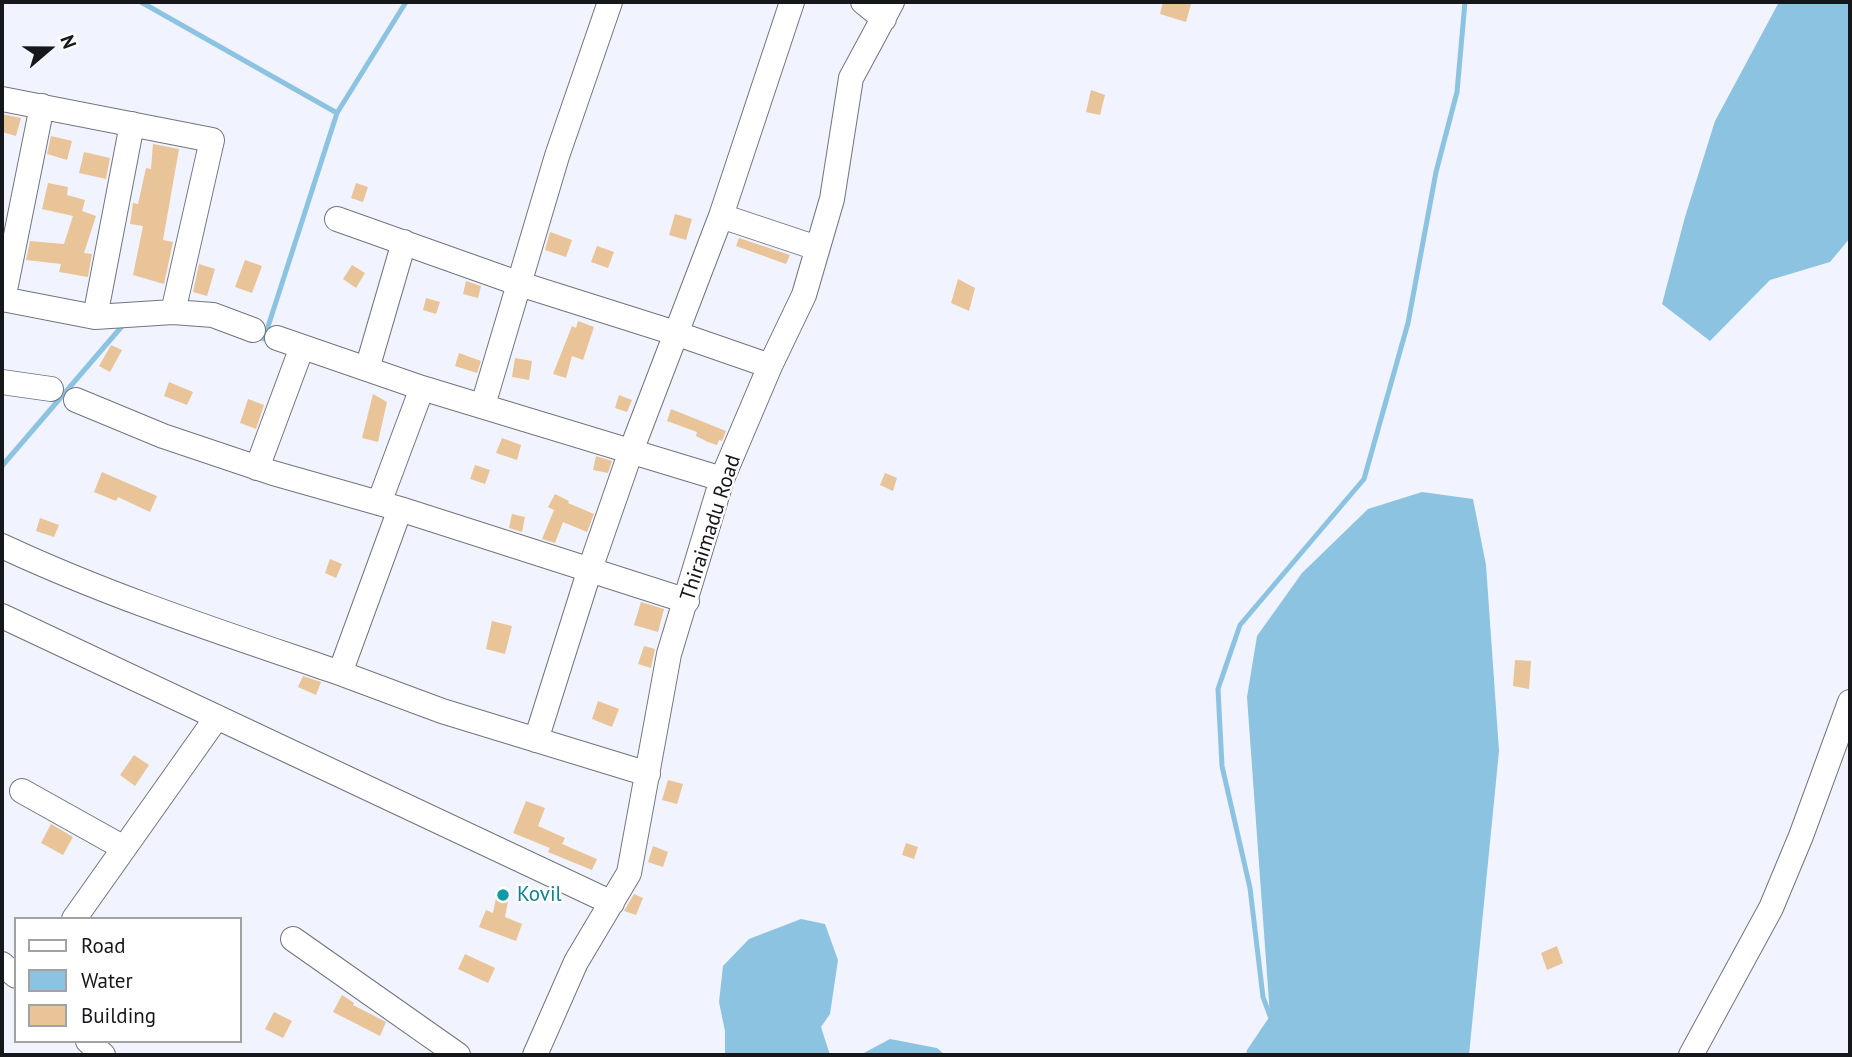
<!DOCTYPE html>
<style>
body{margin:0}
#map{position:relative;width:1852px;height:1057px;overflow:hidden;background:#f1f3ff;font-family:"PT Sans",sans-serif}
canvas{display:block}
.frame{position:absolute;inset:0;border:4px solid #16171a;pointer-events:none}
.legend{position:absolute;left:14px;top:917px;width:228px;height:126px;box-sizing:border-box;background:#fff;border:2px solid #a2a2a3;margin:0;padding:9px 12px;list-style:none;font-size:21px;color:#16171a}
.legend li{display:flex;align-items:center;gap:14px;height:35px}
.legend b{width:35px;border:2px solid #a2a2a3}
.north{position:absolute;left:14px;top:14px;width:70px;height:70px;-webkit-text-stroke:5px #fff;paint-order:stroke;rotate:70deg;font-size:19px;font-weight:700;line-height:28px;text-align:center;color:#16171a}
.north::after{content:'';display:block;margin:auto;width:24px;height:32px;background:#16171a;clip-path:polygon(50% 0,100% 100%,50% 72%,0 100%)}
</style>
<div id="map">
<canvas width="1852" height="1057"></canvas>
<div class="frame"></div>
<ul class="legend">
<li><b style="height:9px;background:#fff"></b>Road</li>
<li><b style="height:19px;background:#8cc3e1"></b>Water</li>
<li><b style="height:19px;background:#e8c498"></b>Building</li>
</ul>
<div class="north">N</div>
</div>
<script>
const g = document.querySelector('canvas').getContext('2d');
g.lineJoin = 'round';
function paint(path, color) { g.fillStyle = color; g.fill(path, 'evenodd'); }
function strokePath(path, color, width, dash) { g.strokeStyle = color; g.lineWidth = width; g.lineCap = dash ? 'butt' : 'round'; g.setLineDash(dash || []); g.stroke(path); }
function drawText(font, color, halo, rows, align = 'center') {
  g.font = font + ' "PT Sans",sans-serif'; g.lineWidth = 5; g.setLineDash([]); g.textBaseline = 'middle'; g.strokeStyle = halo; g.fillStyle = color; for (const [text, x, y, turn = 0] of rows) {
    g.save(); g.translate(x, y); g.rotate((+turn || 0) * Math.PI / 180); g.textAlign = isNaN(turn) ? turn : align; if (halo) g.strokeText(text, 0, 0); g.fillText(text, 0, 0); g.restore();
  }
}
const water = new Path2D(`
 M 1779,2 L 1850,2 L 1850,238 L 1830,262 L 1770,280 L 1710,341 L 1662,304 L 1685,217 L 1715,121 Z
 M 1422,492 L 1473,499 L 1486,565 L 1499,751 L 1469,1055 L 1246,1055 L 1247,1050 L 1270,1016 L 1247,697 L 1257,636 L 1302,573 L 1368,509 Z
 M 801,919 L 825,924 L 838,960 L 830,1014 L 821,1027 L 830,1055 L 725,1055 L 725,1031 L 719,1002 L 723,966 L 749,939 Z
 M 890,1039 L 937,1048 L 945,1055 L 860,1055 Z`);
const stream = new Path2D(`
 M 141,2 L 337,113 L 406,2
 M 255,336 L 264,339 L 337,113
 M 2,466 L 123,325
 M 1270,1016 L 1263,997 L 1250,888 L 1222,766 L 1218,689 L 1240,625 L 1364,479 L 1408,323 L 1436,172 L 1457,92 L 1465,2`);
const building = new Path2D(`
 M 1163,2 L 1191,4 L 1186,22 L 1160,14 Z
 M 1091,90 L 1105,95 L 1100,115 L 1086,112 Z
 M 2,114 L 21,118 L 16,136 L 2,132 Z
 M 51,136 L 72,141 L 67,160 L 47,154 Z
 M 153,144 L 179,149 L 163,240 L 173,242 L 164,284 L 133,275 L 143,226 L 130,224 L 133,203 L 138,204 L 146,168 L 151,169 Z
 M 84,152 L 110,158 L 106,179 L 79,173 Z
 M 48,183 L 68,187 L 67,195 L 85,200 L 82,211 L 96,216 L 84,253 L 92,254 L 88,277 L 59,272 L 61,264 L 26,260 L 30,241 L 64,244 L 73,216 L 42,209 Z
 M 356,183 L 368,187 L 363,202 L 351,198 Z
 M 675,214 L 692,219 L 686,240 L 669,235 Z
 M 550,232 L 572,240 L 566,257 L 545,250 Z
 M 739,238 L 790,255 L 786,264 L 736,246 Z
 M 597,246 L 614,252 L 608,268 L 591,262 Z
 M 245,260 L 262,266 L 252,293 L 235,287 Z
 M 199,264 L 215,269 L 207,296 L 193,292 Z
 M 352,265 L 365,273 L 356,288 L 343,279 Z
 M 958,279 L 975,288 L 969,311 L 951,303 Z
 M 466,281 L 481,286 L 478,298 L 463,294 Z
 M 426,298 L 440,302 L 436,314 L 423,310 Z
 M 578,321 L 594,327 L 583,360 L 572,356 L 566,378 L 553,374 L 572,326 L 576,328 Z
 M 111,345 L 122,350 L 110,372 L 99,366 Z
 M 459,353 L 481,361 L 477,373 L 455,366 Z
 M 515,358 L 532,361 L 529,380 L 512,377 Z
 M 169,382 L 193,392 L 187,405 L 164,396 Z
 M 373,394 L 387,402 L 378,442 L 362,438 Z
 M 619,395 L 632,400 L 627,412 L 615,408 Z
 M 248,399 L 264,405 L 256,429 L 240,423 Z
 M 671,409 L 726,431 L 722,441 L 719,440 L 717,445 L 708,442 L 696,436 L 697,432 L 667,421 Z
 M 502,438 L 521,445 L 517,460 L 496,453 Z
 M 596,456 L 612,461 L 608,473 L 593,470 Z
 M 475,465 L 490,470 L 485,484 L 470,479 Z
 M 102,472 L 157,496 L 150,512 L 118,497 L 116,501 L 94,492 Z
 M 885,473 L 897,478 L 893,491 L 880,485 Z
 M 555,494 L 569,501 L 568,503 L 594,514 L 587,532 L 563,522 L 555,543 L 542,539 L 554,510 L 548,507 Z
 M 512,514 L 525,517 L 522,532 L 509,528 Z
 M 40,518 L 59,525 L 54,537 L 36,531 Z
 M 330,559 L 342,564 L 336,578 L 325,573 Z
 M 641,602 L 664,609 L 658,632 L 634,625 Z
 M 492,621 L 512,626 L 505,654 L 486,649 Z
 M 644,646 L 655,649 L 651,668 L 638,664 Z
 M 1515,660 L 1531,661 L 1529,689 L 1513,686 Z
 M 303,676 L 321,682 L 316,695 L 298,687 Z
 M 598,701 L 619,709 L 612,727 L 592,719 Z
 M 134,755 L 149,765 L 135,786 L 120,775 Z
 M 668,780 L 683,784 L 677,804 L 662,800 Z
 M 526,801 L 545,808 L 538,826 L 565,838 L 562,844 L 597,859 L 592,870 L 548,852 L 550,848 L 513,833 Z
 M 51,824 L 73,837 L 63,855 L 41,843 Z
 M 906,843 L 918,847 L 914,859 L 902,855 Z
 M 653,846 L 668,852 L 663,867 L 648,862 Z
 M 498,888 L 510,891 L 505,917 L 522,924 L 516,941 L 479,927 L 486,910 L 493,913 Z
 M 634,894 L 643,898 L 636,915 L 624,911 Z
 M 1557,946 L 1563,963 L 1547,970 L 1541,953 Z
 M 465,954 L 495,968 L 488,983 L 458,969 Z
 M 342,995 L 354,1003 L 353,1005 L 386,1022 L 380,1036 L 333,1012 Z
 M 274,1012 L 292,1021 L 283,1038 L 265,1029 Z`);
const minor = new Path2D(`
 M 863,2 L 884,19
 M 2,99 L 212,140 L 173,312
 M 721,216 L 817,248
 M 337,219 L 520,284 L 675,333 L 770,366
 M 2,299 L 95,317 L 173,312 L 213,315 L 253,330
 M 3,300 L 42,106
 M 95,317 L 132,124
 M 277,338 L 422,388 L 722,479
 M 367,369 L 404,242
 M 2,382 L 51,389
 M 76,400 L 163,436 L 273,473 L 400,509 L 687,601
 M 483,405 L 557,156 L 610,2
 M 257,468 L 302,347
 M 379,503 L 422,388
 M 400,509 L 340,673 L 442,711 L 648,774
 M 2,546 C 111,597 226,634 340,673
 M 2,616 L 612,903
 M 536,740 L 590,569 L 631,451 L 721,216 L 792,2
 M 22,791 L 124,848
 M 74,919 L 217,717
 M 293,939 L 458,1055
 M 2,964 L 16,976
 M 88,1041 L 103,1055
 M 535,1055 L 576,962 L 629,873 L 669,654 L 722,479 L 770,366 L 804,295 L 832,199 L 851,78 L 892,2
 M 1691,1055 L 1771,908 L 1801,836 L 1850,702`);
const markers = [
 [503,895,7,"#0f9aa8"]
];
const streetNames = [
 ["Thiraimadu Road",711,528,-72]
];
const cultureNames = [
 ["Kovil",517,895]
];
paint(water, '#8cc3e1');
strokePath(stream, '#8cc3e1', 5);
paint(building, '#e8c498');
strokePath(minor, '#72747e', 26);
strokePath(minor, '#fff', 24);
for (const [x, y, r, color] of markers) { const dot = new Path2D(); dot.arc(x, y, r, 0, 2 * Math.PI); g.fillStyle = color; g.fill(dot); strokePath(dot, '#fff', 2.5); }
drawText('21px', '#16171a', '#fff', streetNames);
drawText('21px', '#0d838f', '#fff', cultureNames, 'left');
</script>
